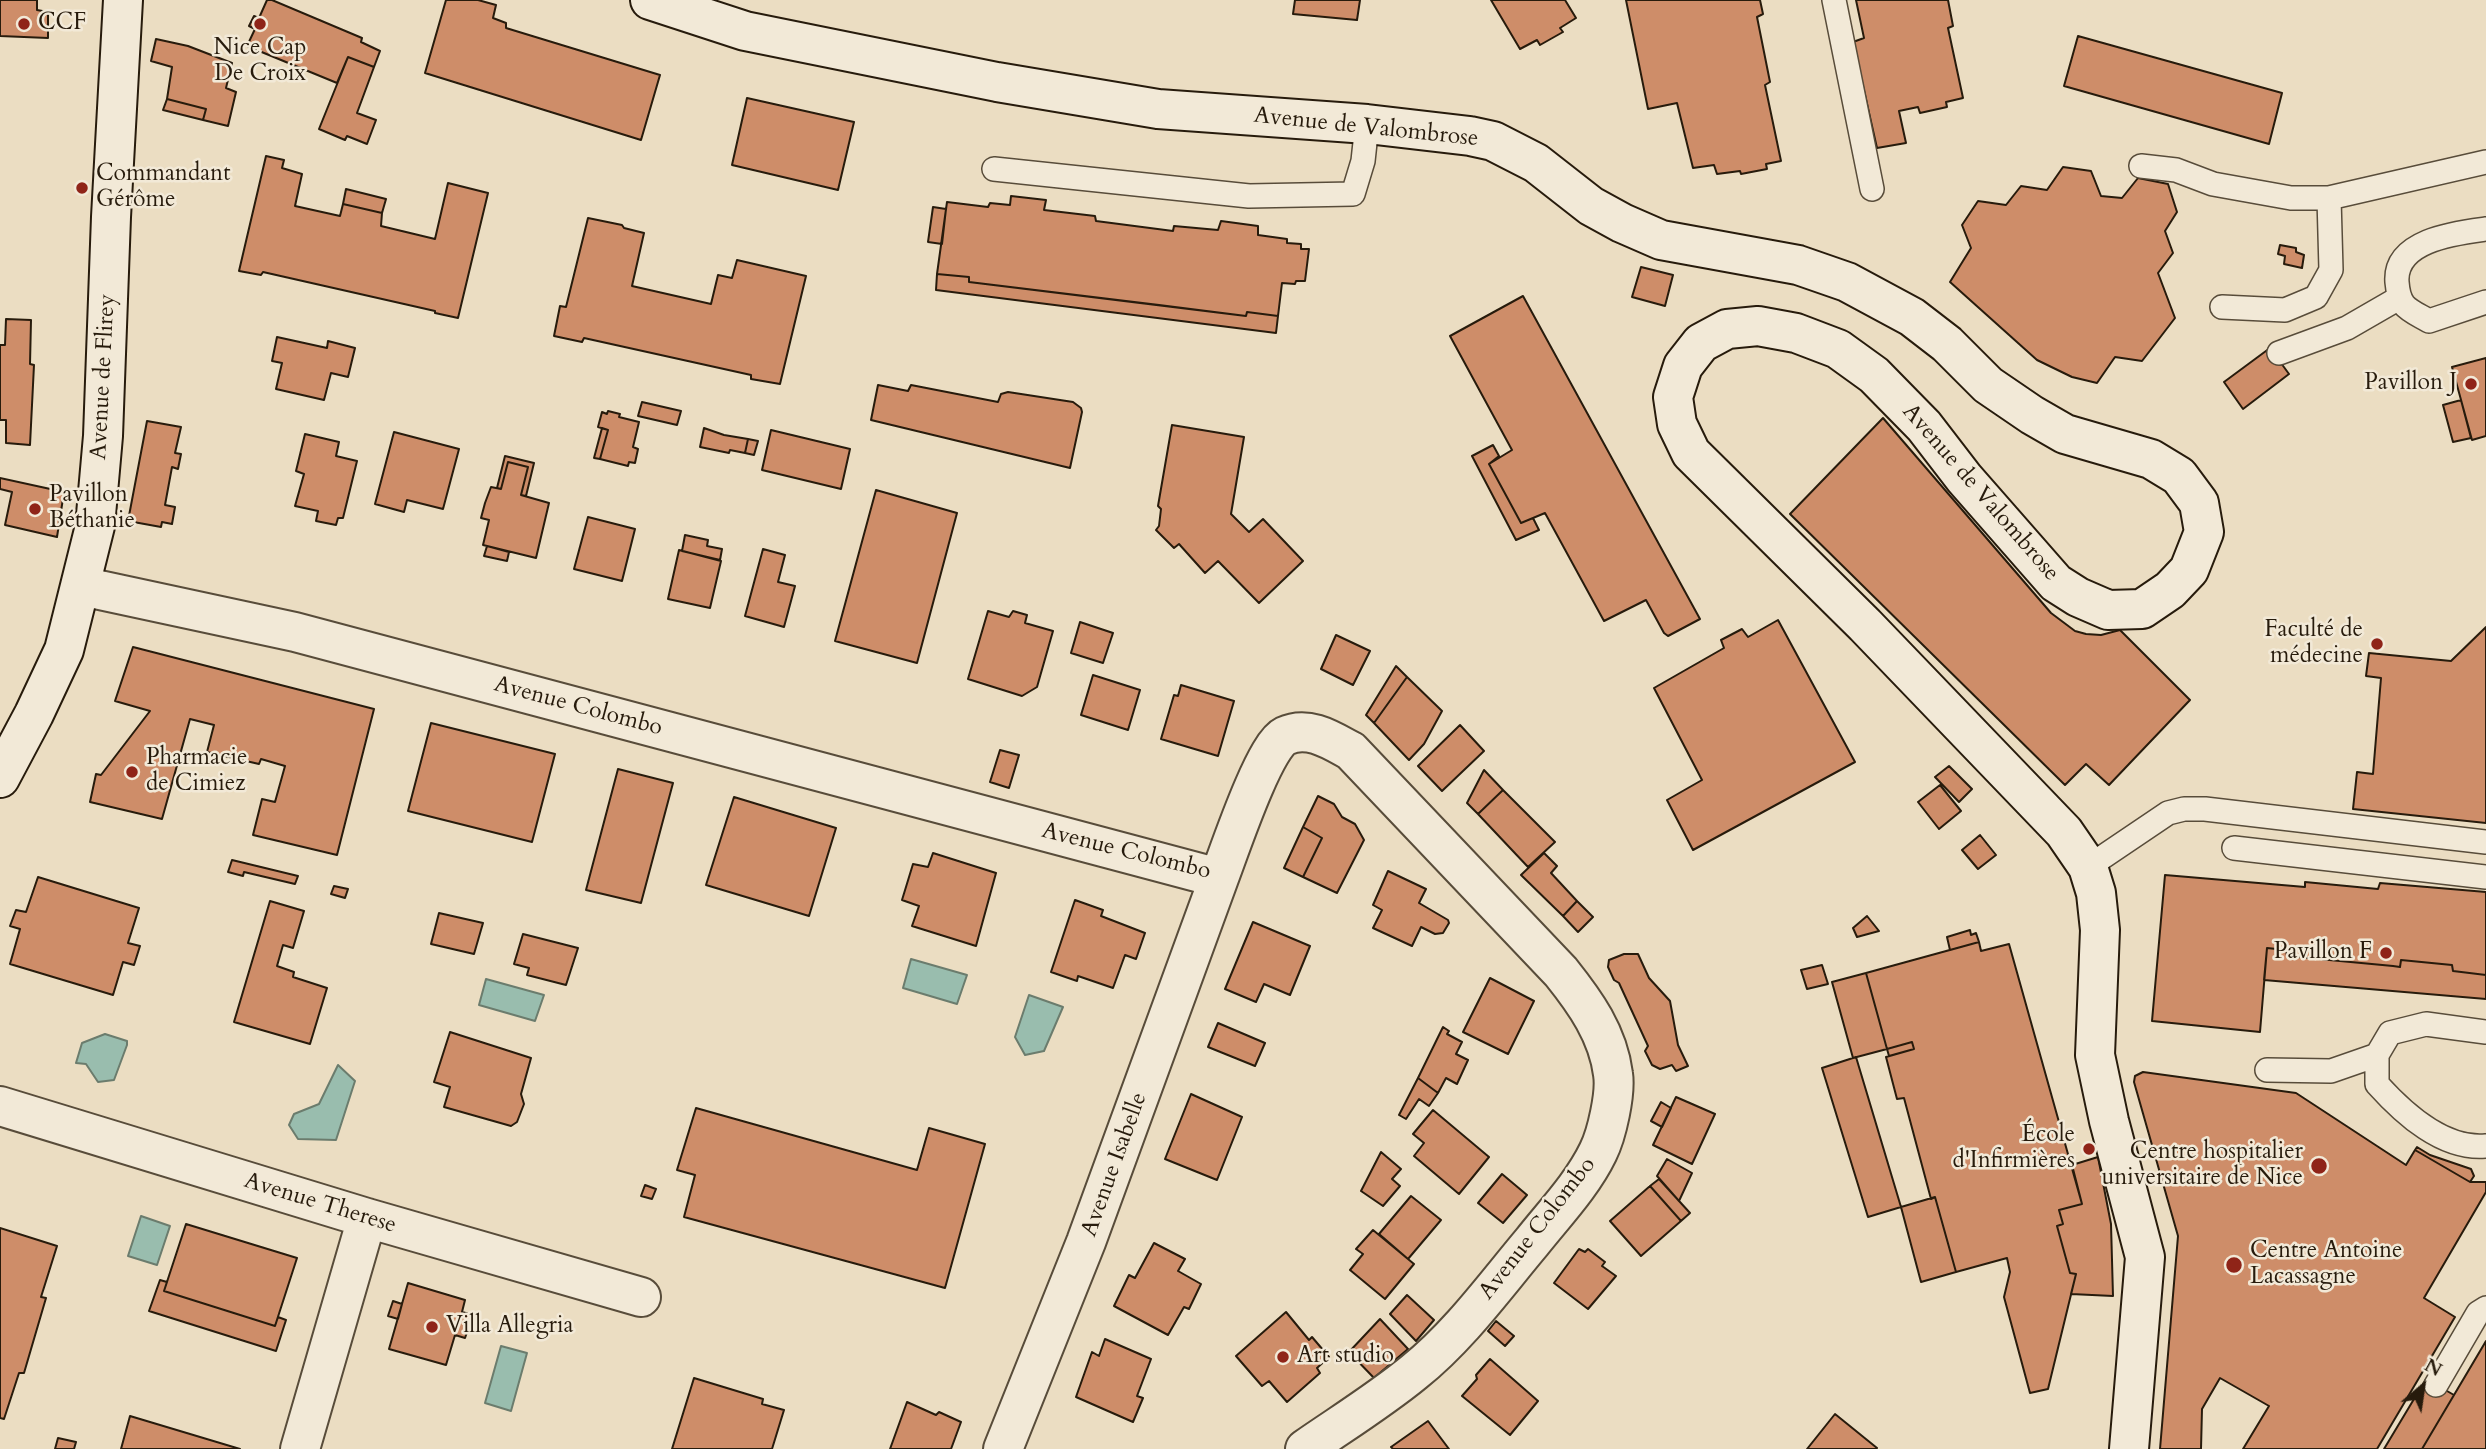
<!DOCTYPE html>
<meta charset="utf-8">
<style>
body{margin:0}
#map{position:relative;width:2486px;height:1449px;overflow:hidden;background:#ebddc2;font-family:Cardo,serif}
canvas{display:block}
.north{position:absolute;left:2388px;top:1351px;width:70px;height:70px;-webkit-text-stroke:5px #f2e9d7;paint-order:stroke;rotate:29deg;font-size:19px;font-weight:700;line-height:28px;text-align:center;color:#271b0c}
.north::after{content:'';display:block;margin:auto;width:24px;height:32px;background:#271b0c;clip-path:polygon(50% 0,100% 100%,50% 72%,0 100%)}
</style>
<div id="map">
<canvas width="2486" height="1449"></canvas>
<div class="north">N</div>
</div>
<script>
const g = document.querySelector('canvas').getContext('2d');
g.lineJoin = 'round';
function paint(path, color) { g.fillStyle = color; g.fill(path, 'evenodd'); }
function strokePath(path, color, width, dash) { g.strokeStyle = color; g.lineWidth = width; g.lineCap = dash ? 'butt' : 'round'; g.setLineDash(dash || []); g.stroke(path); }
function drawText(font, color, halo, rows, align = 'center') {
  g.font = font + ' Cardo,serif'; g.lineWidth = 5; g.setLineDash([]); g.textBaseline = 'middle'; g.strokeStyle = halo; g.fillStyle = color; for (const [text, x, y, turn = 0] of rows) {
    g.save(); g.translate(x, y); g.rotate((+turn || 0) * Math.PI / 180); g.textAlign = isNaN(turn) ? turn : align; if (halo) g.strokeText(text, 0, 0); g.fillText(text, 0, 0); g.restore();
  }
}
const water = new Path2D(`
 M 911,959 L 967,975 L 957,1004 L 903,988 Z
 M 486,979 L 544,995 L 535,1021 L 479,1005 Z
 M 1029,995 L 1063,1007 L 1044,1051 L 1025,1055 L 1015,1037 Z
 M 105,1034 L 127,1041 L 127,1045 L 114,1080 L 98,1082 L 86,1064 L 76,1063 L 82,1043 Z
 M 338,1065 L 355,1081 L 336,1140 L 298,1139 L 289,1125 L 294,1114 L 319,1104 Z
 M 141,1216 L 170,1226 L 157,1265 L 128,1256 Z
 M 501,1346 L 527,1353 L 511,1411 L 485,1403 Z`);
const building = new Path2D(`
 M 0,0 L 37,0 L 37,10 L 48,12 L 48,38 L 0,36 Z
 M 267,0 L 272,0 L 362,38 L 361,42 L 380,51 L 374,67 L 348,57 L 337,83 L 247,46 L 255,29 L 249,26 L 254,16 L 259,18 Z
 M 446,0 L 478,0 L 496,5 L 493,18 L 506,23 L 506,28 L 660,75 L 641,140 L 425,73 Z
 M 1295,0 L 1360,0 L 1357,20 L 1293,14 Z
 M 1491,0 L 1565,0 L 1576,18 L 1560,28 L 1563,32 L 1540,45 L 1537,40 L 1520,49 Z
 M 1626,0 L 1760,0 L 1763,14 L 1757,17 L 1770,82 L 1765,85 L 1781,161 L 1766,164 L 1767,169 L 1741,174 L 1740,171 L 1717,174 L 1714,165 L 1693,168 L 1677,103 L 1648,109 Z
 M 1856,0 L 1948,0 L 1953,26 L 1948,28 L 1963,98 L 1946,102 L 1947,107 L 1920,113 L 1918,107 L 1899,111 L 1906,143 L 1877,148 L 1853,42 L 1864,38 Z
 M 2078,36 L 2282,93 L 2269,144 L 2064,86 Z
 M 156,39 L 188,46 L 232,63 L 226,88 L 236,92 L 228,126 L 203,120 L 206,109 L 167,99 L 172,67 L 151,61 Z
 M 348,57 L 374,67 L 357,113 L 376,120 L 367,144 L 347,136 L 345,140 L 319,129 Z
 M 747,98 L 854,122 L 838,190 L 732,165 Z
 M 167,99 L 206,109 L 203,120 L 163,110 Z
 M 266,156 L 284,160 L 282,168 L 302,174 L 295,206 L 340,216 L 343,204 L 382,213 L 381,226 L 435,239 L 448,183 L 488,193 L 458,318 L 435,313 L 435,311 L 263,272 L 261,275 L 239,271 Z
 M 2063,167 L 2091,171 L 2101,196 L 2122,198 L 2138,178 L 2168,184 L 2177,212 L 2165,231 L 2173,253 L 2158,273 L 2175,318 L 2142,361 L 2115,357 L 2097,383 L 2072,377 L 2037,360 L 1950,282 L 1971,248 L 1962,225 L 1978,201 L 2006,205 L 2021,186 L 2047,190 Z
 M 346,189 L 386,199 L 382,213 L 343,204 Z
 M 1011,196 L 1046,200 L 1044,210 L 1095,216 L 1096,221 L 1173,231 L 1174,226 L 1218,230 L 1221,221 L 1258,226 L 1258,235 L 1287,239 L 1287,243 L 1301,244 L 1301,249 L 1309,249 L 1305,281 L 1296,281 L 1295,284 L 1282,283 L 1278,316 L 1247,312 L 1246,316 L 969,282 L 969,277 L 937,274 L 947,202 L 988,207 L 990,203 L 1010,205 Z
 M 933,207 L 946,209 L 942,244 L 928,242 Z
 M 588,218 L 622,225 L 624,228 L 644,233 L 632,286 L 711,304 L 718,275 L 732,278 L 737,260 L 806,276 L 780,384 L 751,379 L 751,375 L 584,338 L 582,342 L 554,336 L 560,306 L 566,307 Z
 M 2280,245 L 2296,248 L 2296,252 L 2304,255 L 2302,268 L 2284,264 L 2285,256 L 2278,254 Z
 M 1641,267 L 1673,275 L 1665,306 L 1632,297 Z
 M 937,274 L 969,277 L 969,282 L 1159,305 L 1246,316 L 1247,312 L 1278,316 L 1276,333 L 936,290 Z
 M 1523,296 L 1700,619 L 1668,636 L 1664,633 L 1646,600 L 1604,621 L 1545,513 L 1521,523 L 1489,464 L 1512,450 L 1450,336 Z
 M 6,319 L 31,320 L 30,364 L 34,365 L 30,445 L 6,443 L 6,420 L 0,420 L 0,345 L 5,345 Z
 M 277,337 L 327,348 L 328,341 L 355,348 L 348,377 L 331,373 L 324,400 L 276,389 L 282,363 L 272,361 Z
 M 2270,348 L 2289,374 L 2243,409 L 2224,382 Z
 M 2486,358 L 2486,436 L 2472,440 L 2452,367 Z
 M 878,385 L 908,391 L 911,385 L 998,402 L 1001,394 L 1008,392 L 1073,402 L 1081,408 L 1082,412 L 1070,468 L 871,420 Z
 M 2461,400 L 2471,438 L 2453,442 L 2443,405 Z
 M 642,402 L 681,411 L 677,425 L 638,416 Z
 M 608,411 L 620,414 L 619,417 L 639,422 L 633,447 L 638,449 L 635,463 L 629,462 L 628,466 L 600,459 L 608,430 L 598,427 L 602,412 L 607,414 Z
 M 1883,418 L 2051,613 L 2075,631 L 2086,634 L 2101,635 L 2120,630 L 2190,700 L 2109,785 L 2086,764 L 2065,785 L 1790,514 Z
 M 147,421 L 181,427 L 175,453 L 181,454 L 178,469 L 172,467 L 165,505 L 175,507 L 172,524 L 162,522 L 161,527 L 128,521 Z
 M 1172,425 L 1244,437 L 1231,514 L 1249,532 L 1263,519 L 1303,561 L 1259,603 L 1218,561 L 1205,573 L 1179,544 L 1174,548 L 1156,530 L 1159,526 L 1161,509 L 1158,506 Z
 M 602,428 L 608,430 L 600,459 L 594,458 Z
 M 704,428 L 724,435 L 748,439 L 745,453 L 730,450 L 729,453 L 700,447 Z
 M 771,430 L 850,449 L 841,489 L 762,470 Z
 M 394,432 L 459,449 L 443,509 L 407,500 L 404,512 L 375,504 Z
 M 305,434 L 339,442 L 336,456 L 357,461 L 343,518 L 338,518 L 336,525 L 316,521 L 318,511 L 295,506 L 304,474 L 296,471 Z
 M 748,439 L 758,441 L 754,455 L 745,453 Z
 M 1493,445 L 1499,456 L 1489,464 L 1521,523 L 1533,518 L 1539,530 L 1516,540 L 1472,456 Z
 M 505,456 L 534,463 L 526,496 L 521,495 L 528,467 L 508,462 L 501,489 L 497,488 Z
 M 508,462 L 528,467 L 521,495 L 549,503 L 536,558 L 483,545 L 489,520 L 481,518 L 485,503 L 491,487 L 501,489 Z
 M 0,478 L 64,492 L 57,537 L 5,525 L 12,492 L 0,489 Z
 M 876,490 L 957,513 L 917,663 L 835,641 Z
 M 588,517 L 635,529 L 622,581 L 574,569 Z
 M 685,535 L 708,540 L 707,546 L 722,549 L 720,560 L 682,551 Z
 M 487,546 L 509,552 L 507,561 L 484,556 Z
 M 763,549 L 785,555 L 778,582 L 795,586 L 784,627 L 745,616 Z
 M 679,550 L 721,561 L 710,608 L 668,599 Z
 M 988,611 L 1009,617 L 1013,611 L 1027,615 L 1025,623 L 1053,631 L 1037,687 L 1022,696 L 968,679 Z
 M 1778,620 L 1855,762 L 1693,850 L 1667,800 L 1702,780 L 1654,688 L 1724,648 L 1721,640 L 1742,629 L 1748,637 Z
 M 1080,622 L 1113,633 L 1103,663 L 1071,653 Z
 M 2486,627 L 2486,823 L 2353,809 L 2357,772 L 2373,774 L 2381,678 L 2366,676 L 2369,653 L 2451,661 Z
 M 1336,635 L 1370,651 L 1353,685 L 1321,669 Z
 M 133,647 L 374,709 L 337,855 L 253,835 L 262,799 L 275,802 L 285,766 L 261,759 L 259,764 L 207,752 L 214,725 L 190,719 L 162,819 L 90,802 L 96,774 L 101,775 L 150,711 L 115,701 Z
 M 1396,666 L 1407,677 L 1374,723 L 1366,715 Z
 M 1093,675 L 1140,690 L 1128,730 L 1081,715 Z
 M 1407,677 L 1442,711 L 1424,744 L 1409,760 L 1374,723 Z
 M 1181,685 L 1234,701 L 1218,756 L 1161,739 L 1174,695 L 1178,696 Z
 M 431,723 L 555,754 L 532,842 L 408,811 Z
 M 1460,725 L 1484,751 L 1442,791 L 1418,766 Z
 M 1000,750 L 1019,755 L 1009,788 L 990,782 Z
 M 1949,766 L 1972,789 L 1959,802 L 1935,777 Z
 M 618,769 L 673,783 L 641,903 L 586,890 Z
 M 1484,770 L 1503,790 L 1478,814 L 1467,803 Z
 M 1940,785 L 1961,811 L 1939,829 L 1918,802 Z
 M 1503,790 L 1555,842 L 1528,867 L 1478,814 Z
 M 1318,796 L 1334,804 L 1342,817 L 1355,824 L 1364,840 L 1337,893 L 1303,877 L 1322,838 L 1303,827 Z
 M 734,797 L 836,828 L 809,916 L 706,885 Z
 M 1303,827 L 1322,838 L 1303,877 L 1284,868 Z
 M 1980,835 L 1996,855 L 1978,869 L 1962,850 Z
 M 933,853 L 996,873 L 976,946 L 912,926 L 919,906 L 902,900 L 913,864 L 928,867 Z
 M 1544,853 L 1557,866 L 1551,873 L 1577,901 L 1563,916 L 1521,875 Z
 M 232,860 L 298,876 L 295,884 L 244,872 L 243,876 L 228,872 Z
 M 1388,871 L 1426,889 L 1419,903 L 1448,920 L 1449,923 L 1443,933 L 1435,934 L 1421,927 L 1412,946 L 1373,928 L 1382,910 L 1373,905 Z
 M 2165,875 L 2305,887 L 2305,882 L 2378,889 L 2380,883 L 2486,892 L 2486,975 L 2453,971 L 2452,965 L 2401,960 L 2400,967 L 2393,966 L 2287,956 L 2286,950 L 2267,948 L 2260,1032 L 2152,1021 Z
 M 38,877 L 139,908 L 128,943 L 140,946 L 134,965 L 123,962 L 113,995 L 10,964 L 20,929 L 10,926 L 16,910 L 26,912 Z
 M 334,886 L 348,889 L 345,898 L 331,894 Z
 M 1075,900 L 1103,910 L 1101,916 L 1145,933 L 1136,959 L 1125,955 L 1113,988 L 1078,976 L 1077,981 L 1051,972 Z
 M 270,901 L 304,911 L 293,948 L 283,945 L 277,966 L 294,972 L 293,977 L 327,988 L 310,1044 L 234,1022 Z
 M 1577,901 L 1593,917 L 1578,932 L 1563,916 Z
 M 439,913 L 483,923 L 474,954 L 431,944 Z
 M 1867,916 L 1879,931 L 1857,937 L 1853,928 Z
 M 1253,922 L 1310,946 L 1290,995 L 1264,984 L 1256,1002 L 1225,989 Z
 M 1970,930 L 1971,935 L 1976,933 L 1979,942 L 1950,950 L 1947,937 Z
 M 523,934 L 578,948 L 566,985 L 527,975 L 529,968 L 514,964 Z
 M 1979,942 L 1981,951 L 2009,944 L 2082,1204 L 2059,1210 L 2063,1224 L 2057,1226 L 2070,1273 L 2076,1274 L 2048,1389 L 2030,1393 L 2004,1297 L 2010,1272 L 2007,1258 L 1956,1272 L 1935,1197 L 1931,1199 L 1904,1098 L 1897,1099 L 1886,1057 L 1914,1049 L 1912,1042 L 1887,1049 L 1866,973 Z
 M 2267,948 L 2286,950 L 2287,956 L 2393,966 L 2400,967 L 2401,960 L 2452,965 L 2453,971 L 2486,975 L 2486,999 L 2264,980 Z
 M 1624,954 L 1638,954 L 1649,978 L 1670,1001 L 1678,1045 L 1688,1066 L 1676,1071 L 1672,1065 L 1660,1069 L 1652,1065 L 1645,1051 L 1648,1046 L 1619,983 L 1614,980 L 1608,967 L 1609,960 Z
 M 1822,965 L 1828,984 L 1807,989 L 1801,970 Z
 M 1866,973 L 1887,1049 L 1853,1058 L 1832,982 Z
 M 1490,978 L 1534,1001 L 1508,1054 L 1463,1032 Z
 M 1218,1023 L 1265,1043 L 1255,1066 L 1208,1047 Z
 M 1443,1027 L 1449,1031 L 1447,1034 L 1462,1042 L 1456,1054 L 1468,1060 L 1457,1084 L 1446,1078 L 1438,1093 L 1418,1078 Z
 M 450,1032 L 531,1058 L 521,1094 L 524,1104 L 517,1122 L 511,1126 L 444,1107 L 450,1087 L 434,1082 Z
 M 1912,1042 L 1914,1049 L 1889,1056 L 1887,1049 Z
 M 1856,1057 L 1901,1207 L 1868,1217 L 1822,1068 Z
 M 2143,1072 L 2296,1093 L 2406,1165 L 2415,1150 L 2470,1182 L 2486,1182 L 2486,1192 L 2424,1298 L 2455,1317 L 2377,1449 L 2243,1449 L 2269,1406 L 2220,1378 L 2202,1409 L 2201,1449 L 2160,1449 L 2178,1236 L 2134,1082 L 2135,1076 Z
 M 1418,1078 L 1438,1093 L 1429,1106 L 1419,1099 L 1406,1119 L 1399,1115 Z
 M 1191,1094 L 1242,1117 L 1217,1180 L 1165,1159 Z
 M 1676,1097 L 1715,1114 L 1692,1164 L 1653,1145 Z
 M 1661,1102 L 1671,1108 L 1662,1127 L 1651,1121 Z
 M 696,1108 L 917,1170 L 929,1128 L 985,1144 L 945,1288 L 684,1217 L 695,1175 L 677,1170 Z
 M 1433,1110 L 1489,1157 L 1459,1194 L 1414,1156 L 1424,1143 L 1413,1134 Z
 M 2417,1147 L 2430,1155 L 2471,1169 L 2474,1176 L 2470,1182 L 2415,1150 Z
 M 1381,1152 L 1401,1169 L 1392,1179 L 1400,1186 L 1383,1206 L 1361,1191 Z
 M 2098,1157 L 2111,1224 L 2113,1296 L 2071,1294 L 2076,1274 L 2070,1273 L 2057,1226 L 2063,1224 L 2059,1210 L 2082,1204 L 2072,1165 Z
 M 1667,1159 L 1692,1173 L 1679,1201 L 1657,1176 Z
 M 1502,1174 L 1527,1195 L 1503,1223 L 1478,1203 Z
 M 1659,1179 L 1690,1213 L 1681,1221 L 1650,1186 Z
 M 645,1185 L 656,1189 L 652,1199 L 641,1196 Z
 M 1650,1186 L 1681,1221 L 1641,1256 L 1610,1221 Z
 M 1411,1196 L 1441,1220 L 1408,1259 L 1379,1234 Z
 M 1935,1197 L 1956,1272 L 1921,1282 L 1901,1207 Z
 M 186,1224 L 297,1258 L 275,1326 L 164,1291 Z
 M 0,1228 L 57,1246 L 41,1297 L 46,1298 L 24,1373 L 19,1373 L 4,1419 L 0,1418 Z
 M 1373,1230 L 1414,1264 L 1385,1299 L 1350,1270 L 1363,1254 L 1356,1249 Z
 M 1154,1243 L 1185,1259 L 1178,1271 L 1201,1284 L 1189,1309 L 1184,1307 L 1168,1335 L 1114,1306 L 1129,1275 L 1135,1278 Z
 M 1579,1249 L 1585,1252 L 1588,1249 L 1605,1262 L 1602,1266 L 1616,1276 L 1588,1309 L 1554,1283 Z
 M 160,1280 L 167,1282 L 164,1291 L 275,1326 L 278,1317 L 286,1320 L 276,1351 L 149,1311 Z
 M 408,1283 L 465,1300 L 462,1312 L 473,1315 L 465,1338 L 455,1335 L 446,1365 L 389,1349 Z
 M 1407,1295 L 1434,1320 L 1416,1341 L 1390,1314 Z
 M 393,1301 L 402,1304 L 398,1319 L 388,1316 Z
 M 1286,1312 L 1309,1340 L 1312,1337 L 1329,1357 L 1317,1368 L 1320,1373 L 1287,1402 L 1269,1381 L 1262,1386 L 1236,1356 Z
 M 1380,1319 L 1408,1349 L 1374,1378 L 1349,1352 Z
 M 1496,1321 L 1514,1336 L 1505,1346 L 1488,1331 Z
 M 1105,1339 L 1151,1359 L 1137,1396 L 1143,1398 L 1133,1422 L 1076,1397 L 1092,1352 L 1099,1356 Z
 M 2486,1341 L 2486,1449 L 2422,1449 Z
 M 1490,1359 L 1538,1401 L 1510,1435 L 1462,1396 L 1477,1379 L 1476,1375 Z
 M 694,1378 L 763,1399 L 762,1404 L 784,1410 L 772,1449 L 672,1449 Z
 M 2426,1379 L 2454,1395 L 2422,1449 L 2384,1449 Z
 M 907,1402 L 936,1415 L 939,1412 L 961,1422 L 951,1449 L 890,1449 Z
 M 1835,1414 L 1877,1448 L 1876,1449 L 1807,1449 Z
 M 130,1416 L 240,1449 L 121,1449 Z
 M 1428,1421 L 1449,1449 L 1393,1449 L 1391,1447 Z
 M 58,1438 L 76,1442 L 74,1449 L 55,1449 Z`);
const service = new Path2D(`
 M 1834,0 L 1872,189
 M 2141,166 L 2176,170 L 2213,184 L 2291,198 L 2329,198
 M 994,169 L 1249,196 L 1353,194 L 1363,161 L 1367,124
 M 2486,229 C 2456,233 2394,240 2397,282 C 2399,308 2408,309 2429,321 L 2486,302
 M 2222,307 L 2285,310 L 2316,297 L 2331,270 L 2329,198 L 2486,162
 M 2279,353 L 2347,328 L 2399,298
 M 2234,848 L 2486,877
 M 2088,867 L 2168,813 L 2184,809 L 2205,809 L 2486,842
 M 2486,1032 L 2426,1024 L 2390,1033 L 2377,1055 L 2377,1084 C 2404,1114 2443,1150 2486,1146
 M 2267,1070 L 2331,1071 L 2377,1055
 M 2436,1385 L 2478,1313 L 2486,1308`);
const minor = new Path2D(`
 M 81,586 L 295,632 L 1219,878 C 1229,852 1264,746 1285,736 C 1308,725 1331,740 1351,751 L 1561,972 C 1585,1002 1608,1034 1613,1074 C 1616,1093 1607,1134 1598,1152 C 1582,1185 1555,1213 1532,1242 C 1495,1286 1459,1336 1414,1372 C 1380,1400 1341,1424 1305,1449
 M 0,1106 L 367,1218 L 641,1297
 M 300,1449 L 367,1218
 M 1003,1449 L 1086,1242 L 1219,878`);
const secondary = new Path2D(`
 M 650,0 L 745,31 L 997,82 L 1158,109 L 1367,124 L 1470,136 L 1493,141 L 1536,163 L 1591,206 L 1622,223 L 1661,240 L 1798,265 L 1847,282 L 1912,317 L 1947,344 L 1988,385 L 2032,415 L 2065,434 L 2151,459 L 2179,476 L 2199,503 L 2204,532 L 2189,570 L 2170,590 L 2142,609 L 2108,610 L 2078,597 L 2056,583 L 1964,478 L 1924,426 L 1874,375 L 1838,349 L 1796,333 L 1758,326 L 1727,329 L 1701,343 L 1683,366 L 1673,397 L 1677,424 L 1691,453 L 1865,625 L 2064,832 L 2088,867 L 2096,893 L 2100,930 L 2095,1055 L 2109,1121 L 2145,1257 L 2129,1449
 M 0,778 L 34,714 L 64,650 L 95,526 L 103,436 L 111,217 L 123,0`);
const markers = [
 [24,24,7,"#8f2418"],
 [260,24,7,"#8f2418"],
 [82,188,7,"#8f2418"],
 [2471,384,7,"#8f2418"],
 [35,509,7,"#8f2418"],
 [2377,644,7,"#8f2418"],
 [132,772,7,"#8f2418"],
 [2386,953,7,"#8f2418"],
 [2089,1149,7,"#8f2418"],
 [2319,1166,9,"#8f2418"],
 [2234,1265,9,"#8f2418"],
 [432,1327,7,"#8f2418"],
 [1283,1357,7,"#8f2418"]
];
const poiNames = [
 ["CCF",38,24],
 ["Nice Cap",260,49,"center"],
 ["De Croix",260,75,"center"],
 ["Commandant",96,175],
 ["Gérôme",96,201],
 ["Pavillon J",2457,384,"right"],
 ["Pavillon",49,496],
 ["Béthanie",49,522],
 ["Faculté de",2363,631,"right"],
 ["médecine",2363,657,"right"],
 ["Pharmacie",146,759],
 ["de Cimiez",146,785],
 ["Pavillon F",2372,953,"right"],
 ["École",2075,1136,"right"],
 ["d'Infirmières",2075,1162,"right"],
 ["Centre hospitalier",2303,1153,"right"],
 ["universitaire de Nice",2303,1179,"right"],
 ["Centre Antoine",2250,1252],
 ["Lacassagne",2250,1278],
 ["Villa Allegria",446,1327],
 ["Art studio",1297,1357]
];
const streetNames = [
 ["Avenue de Valombrose",1366,128,6],
 ["Avenue de Flirey",104,377,-87],
 ["Avenue de Valombrose",1980,493,49],
 ["Avenue Colombo",578,707,15],
 ["Avenue Colombo",1126,852,14],
 ["Avenue Isabelle",1115,1165,-70],
 ["Avenue Therese",320,1204,17],
 ["Avenue Colombo",1538,1229,-52]
];
paint(water, '#99bdae');
strokePath(water, '#6b7c6d', 2);
paint(building, '#ce8d69');
strokePath(building, '#271b0c', 2);
strokePath(service, '#584c3a', 26);
strokePath(minor, '#584c3a', 42);
strokePath(secondary, '#271b0c', 42);
strokePath(service, '#f2e9d7', 23);
strokePath(minor, '#f2e9d7', 38);
strokePath(secondary, '#f2e9d7', 38);
for (const [x, y, r, color] of markers) { const dot = new Path2D(); dot.arc(x, y, r, 0, 2 * Math.PI); g.fillStyle = color; g.fill(dot); strokePath(dot, '#f2e9d7', 2.5); }
drawText('23px', '#271b0c', '#f2e9d7', poiNames, 'left');
drawText('23px', '#271b0c', '#f2e9d7', streetNames);
</script>
